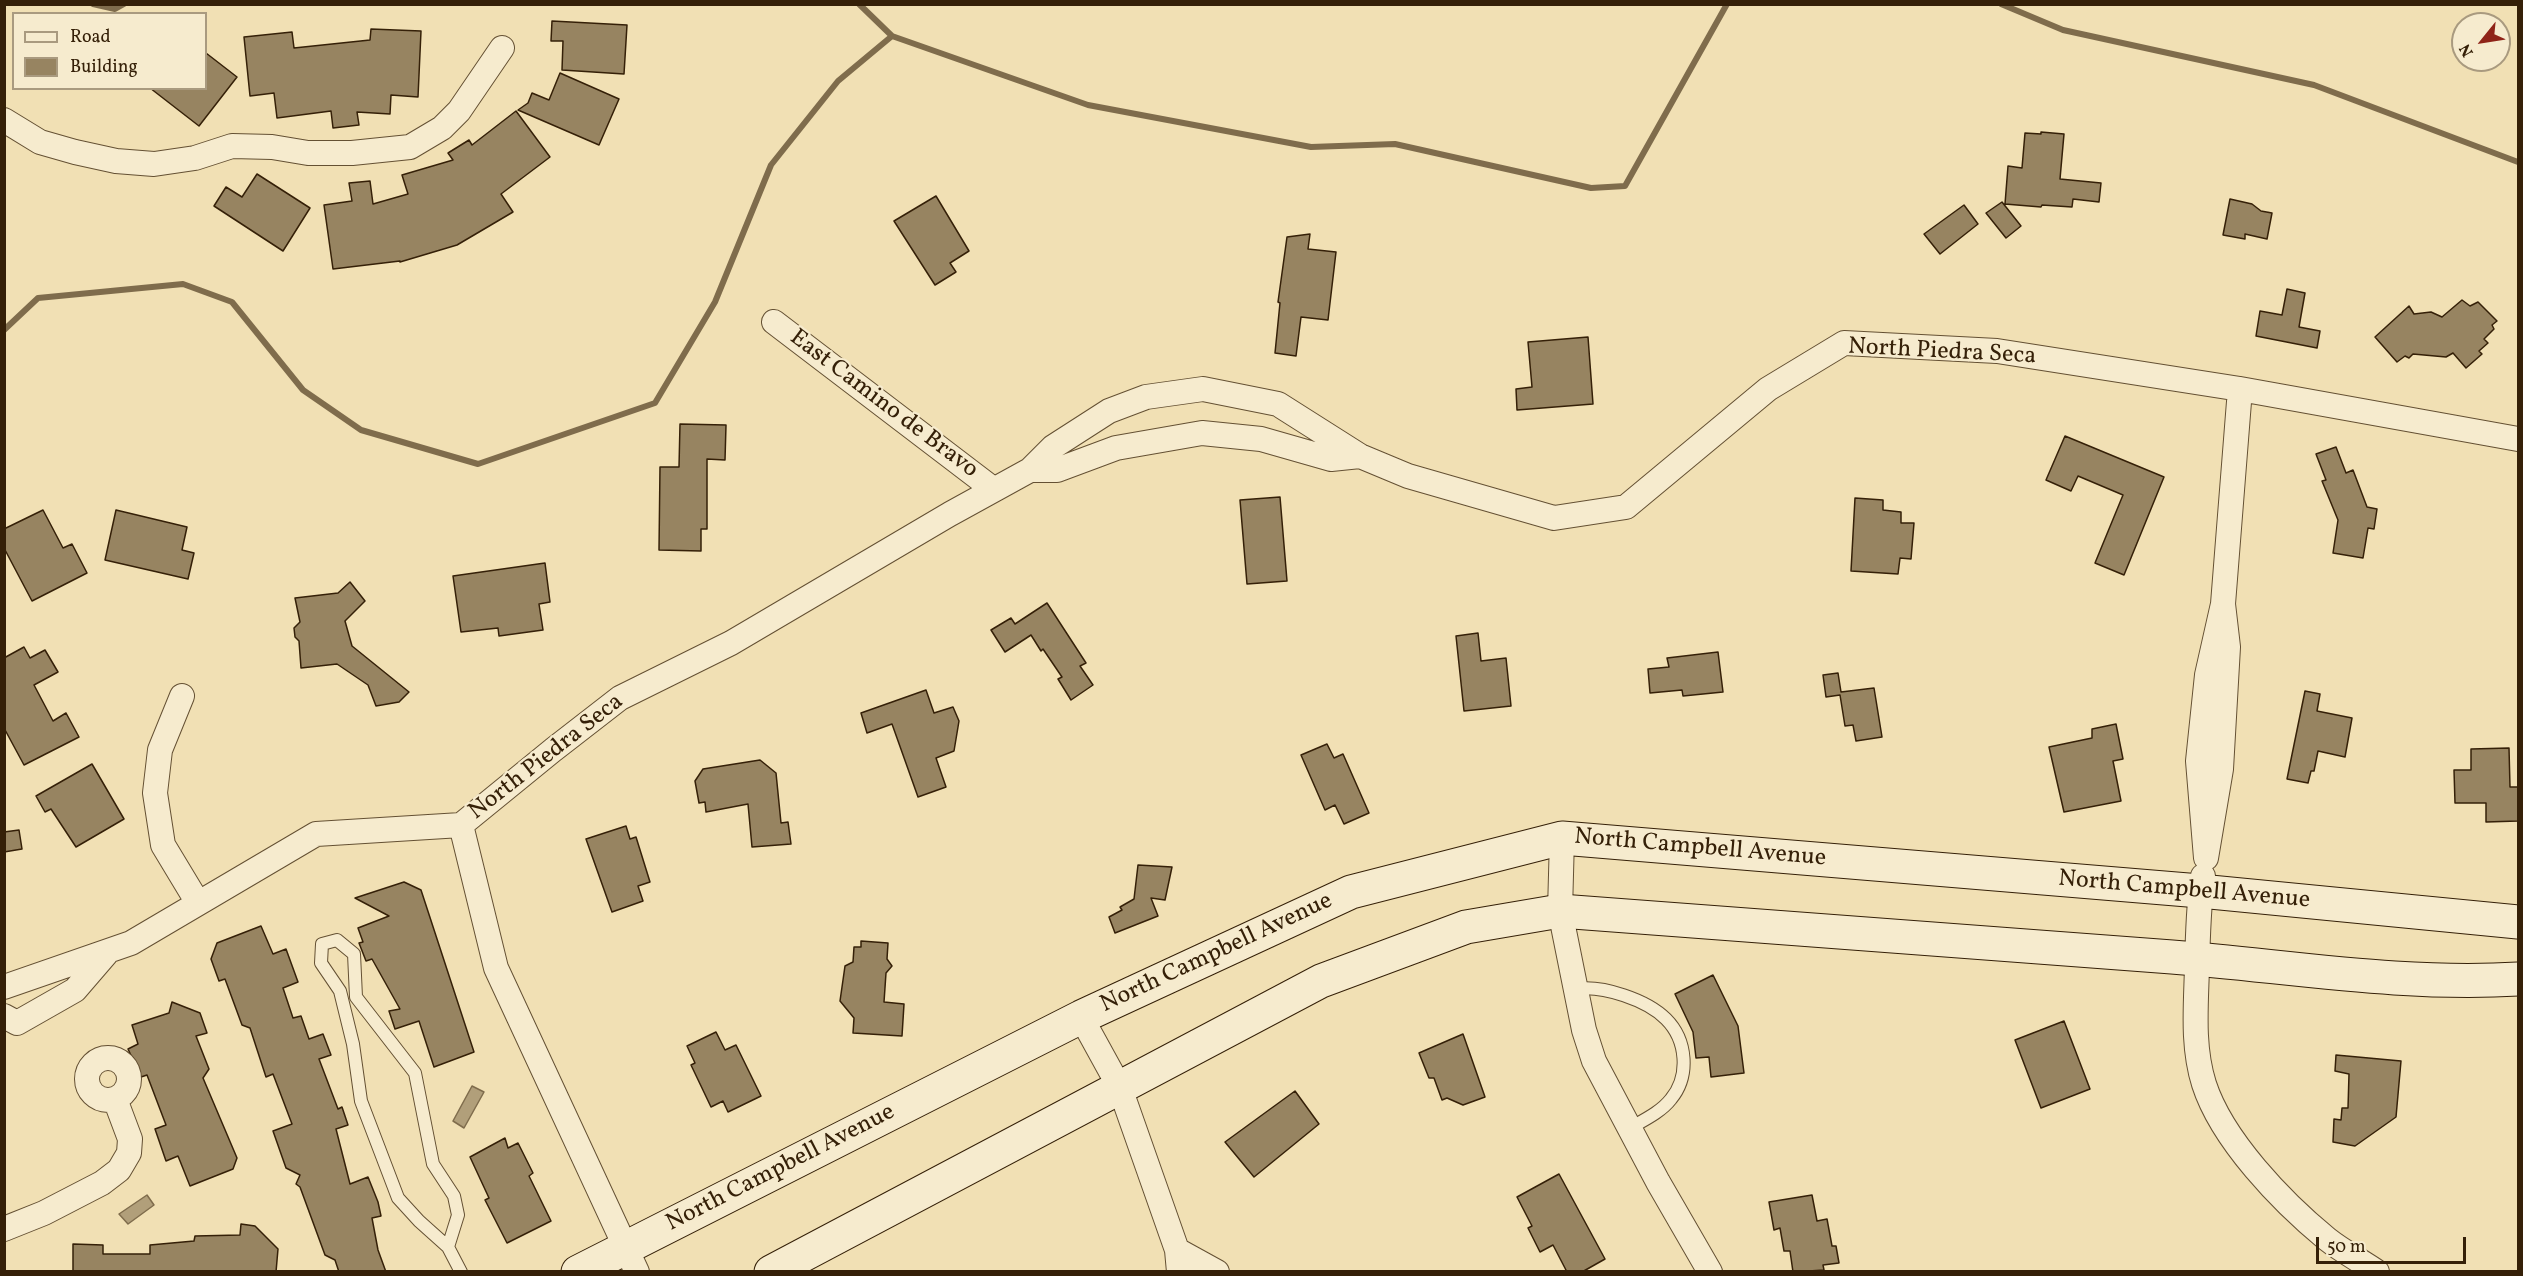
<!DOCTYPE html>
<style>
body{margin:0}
#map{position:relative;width:2523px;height:1276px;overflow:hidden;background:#f1e0b4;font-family:Vollkorn,serif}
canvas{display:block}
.frame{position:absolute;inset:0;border:6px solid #352008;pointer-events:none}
.legend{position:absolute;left:12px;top:12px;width:195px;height:78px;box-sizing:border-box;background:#f6ebce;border:2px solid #a99a7f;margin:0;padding:8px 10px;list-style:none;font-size:18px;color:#352008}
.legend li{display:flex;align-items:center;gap:12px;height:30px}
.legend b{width:30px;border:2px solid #a99a7f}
.north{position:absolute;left:2451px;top:12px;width:60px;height:60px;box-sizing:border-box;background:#f6ebce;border:2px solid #a99a7f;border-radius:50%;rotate:240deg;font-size:16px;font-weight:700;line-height:24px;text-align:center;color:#352008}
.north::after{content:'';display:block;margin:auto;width:21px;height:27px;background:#8f2418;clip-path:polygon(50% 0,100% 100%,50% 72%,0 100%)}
.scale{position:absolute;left:2316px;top:1237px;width:150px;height:27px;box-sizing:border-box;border:3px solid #352008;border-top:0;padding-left:8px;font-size:18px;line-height:21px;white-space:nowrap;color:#352008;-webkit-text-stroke:4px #f6ebce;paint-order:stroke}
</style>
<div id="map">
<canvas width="2523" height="1276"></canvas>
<div class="frame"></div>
<ul class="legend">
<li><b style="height:8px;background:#f6ebce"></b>Road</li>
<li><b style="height:16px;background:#978461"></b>Building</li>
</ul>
<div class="north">N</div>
<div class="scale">50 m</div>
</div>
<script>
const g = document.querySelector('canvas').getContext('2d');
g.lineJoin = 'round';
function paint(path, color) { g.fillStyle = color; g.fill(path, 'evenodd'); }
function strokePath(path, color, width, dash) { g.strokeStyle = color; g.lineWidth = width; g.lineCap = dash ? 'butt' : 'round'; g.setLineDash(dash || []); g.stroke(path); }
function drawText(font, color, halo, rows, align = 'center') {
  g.font = font + ' Vollkorn,serif'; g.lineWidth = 4.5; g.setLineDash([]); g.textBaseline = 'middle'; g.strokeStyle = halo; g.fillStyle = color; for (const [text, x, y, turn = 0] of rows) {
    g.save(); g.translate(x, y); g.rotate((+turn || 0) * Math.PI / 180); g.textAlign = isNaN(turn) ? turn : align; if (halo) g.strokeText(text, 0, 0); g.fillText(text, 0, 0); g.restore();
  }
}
const water = new Path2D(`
 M 472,1086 L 484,1092 L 464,1128 L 453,1121 Z
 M 147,1195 L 154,1205 L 128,1224 L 119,1214 Z`);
const stream = new Path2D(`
 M 93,4 L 115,9 L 124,4
 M 859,4 L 892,36
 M 2001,4 L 2063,30 L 2314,85 L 2518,162
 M 4,330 L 38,298 L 183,284 L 232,302 L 303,390 L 361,430 L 478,464 L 655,403 L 715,302 L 771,165 L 838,81 L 892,36 L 1088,105 L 1311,147 L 1395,144 L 1591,188 L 1625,186 L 1727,4`);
const building = new Path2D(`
 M 552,21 L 627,25 L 624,74 L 562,70 L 563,41 L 551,41 Z
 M 371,29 L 421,31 L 418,97 L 391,95 L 390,114 L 357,112 L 359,125 L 333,128 L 331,111 L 277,118 L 274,93 L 250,96 L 244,37 L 292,32 L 294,48 L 370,40 Z
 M 206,53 L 237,77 L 199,126 L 150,88 L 206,88 Z
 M 560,73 L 619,99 L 599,145 L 518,110 L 528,103 L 532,93 L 549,100 Z
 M 516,111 L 550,157 L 501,194 L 513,212 L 457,245 L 400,262 L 400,261 L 333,269 L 324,205 L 352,201 L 349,183 L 370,181 L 373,204 L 408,194 L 402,175 L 453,160 L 448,153 L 469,140 L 472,145 Z
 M 2041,132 L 2064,134 L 2060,179 L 2101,183 L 2099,202 L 2073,199 L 2072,207 L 2042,205 L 2041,207 L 2005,204 L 2008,166 L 2022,168 L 2025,133 L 2041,134 Z
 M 257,174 L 310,208 L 283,251 L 214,206 L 226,187 L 242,197 Z
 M 936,196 L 969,251 L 950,263 L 956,272 L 935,285 L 894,221 Z
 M 2230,199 L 2252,204 L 2261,211 L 2272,213 L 2267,239 L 2245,234 L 2245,239 L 2223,235 Z
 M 2002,202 L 2021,226 L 2006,238 L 1986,213 Z
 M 1964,205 L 1978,224 L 1940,254 L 1924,234 Z
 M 1310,234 L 1308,249 L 1336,252 L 1328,320 L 1301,317 L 1296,356 L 1275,353 L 1280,303 L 1278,302 L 1287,237 Z
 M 2287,289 L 2305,293 L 2299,327 L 2320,331 L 2317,348 L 2256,336 L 2260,311 L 2282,315 Z
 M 2462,300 L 2470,306 L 2478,302 L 2497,321 L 2492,325 L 2494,329 L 2484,339 L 2488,343 L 2479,351 L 2482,354 L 2466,368 L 2453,353 L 2446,357 L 2413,354 L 2409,358 L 2405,356 L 2397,362 L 2375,337 L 2409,306 L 2414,314 L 2431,312 L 2442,317 Z
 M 1588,337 L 1593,404 L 1517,410 L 1516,389 L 1532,387 L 1528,342 Z
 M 680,424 L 726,425 L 725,460 L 707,459 L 707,529 L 701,529 L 701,551 L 659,550 L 660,467 L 679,467 Z
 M 2065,436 L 2164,477 L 2124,575 L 2095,563 L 2123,495 L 2078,476 L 2071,491 L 2046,480 Z
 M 2336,447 L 2346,473 L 2353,470 L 2367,507 L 2377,509 L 2374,529 L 2368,528 L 2363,558 L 2333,553 L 2338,520 L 2322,481 L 2326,480 L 2316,454 Z
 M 1280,497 L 1287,581 L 1247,584 L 1240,500 Z
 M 1855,498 L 1883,500 L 1883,510 L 1901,512 L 1901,523 L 1914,523 L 1911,559 L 1900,558 L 1898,574 L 1851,571 Z
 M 43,510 L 63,548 L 72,544 L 87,573 L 32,601 L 4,548 L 4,529 Z
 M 116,510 L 187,527 L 182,550 L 194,553 L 188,579 L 105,560 Z
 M 545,563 L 550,602 L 539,604 L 543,630 L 499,636 L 498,628 L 461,632 L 453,576 Z
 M 350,582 L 365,601 L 345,621 L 352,646 L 409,692 L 399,702 L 376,706 L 368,685 L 337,664 L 301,668 L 299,641 L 295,637 L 294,628 L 300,622 L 295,598 L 338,593 Z
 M 1047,603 L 1086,663 L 1080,666 L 1093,685 L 1071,700 L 1058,679 L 1062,677 L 1043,649 L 1041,651 L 1031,635 L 1005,652 L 991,630 L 1011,618 L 1015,624 Z
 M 1478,633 L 1481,661 L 1506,658 L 1511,706 L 1464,711 L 1456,636 Z
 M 24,647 L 30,658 L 45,650 L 58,672 L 34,685 L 53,721 L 66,713 L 79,737 L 24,765 L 4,728 L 4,658 Z
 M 1718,652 L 1723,692 L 1683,696 L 1682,690 L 1650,693 L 1648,669 L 1669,667 L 1667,658 Z
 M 1838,673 L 1841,692 L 1874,688 L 1882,737 L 1856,741 L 1853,725 L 1845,726 L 1840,695 L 1826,697 L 1823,675 Z
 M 926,690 L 934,713 L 953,707 L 959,721 L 954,751 L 936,758 L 946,787 L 918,797 L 892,724 L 867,733 L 861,713 Z
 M 2305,691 L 2320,694 L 2317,711 L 2352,718 L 2345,757 L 2318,751 L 2314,771 L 2311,771 L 2308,783 L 2287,779 Z
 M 2116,724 L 2123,759 L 2113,761 L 2121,801 L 2064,812 L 2049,747 L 2092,738 L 2092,729 Z
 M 1327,744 L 1334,758 L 1343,754 L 1369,813 L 1344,824 L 1335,805 L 1325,810 L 1301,755 Z
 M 2509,748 L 2510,787 L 2518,787 L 2518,821 L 2486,822 L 2486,803 L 2455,803 L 2454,770 L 2471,770 L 2471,749 Z
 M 760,760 L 776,773 L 781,823 L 788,822 L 791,844 L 752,847 L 748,804 L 706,812 L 705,802 L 699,803 L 695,781 L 703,769 Z
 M 92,764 L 124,819 L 76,847 L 51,809 L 45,812 L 36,796 Z
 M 626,826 L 630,839 L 636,837 L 650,882 L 638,886 L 643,901 L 612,912 L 586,839 Z
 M 19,830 L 22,849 L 4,852 L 4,832 Z
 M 1138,865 L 1172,867 L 1165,900 L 1151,898 L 1158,916 L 1115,933 L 1109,917 L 1122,910 L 1120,907 L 1134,899 Z
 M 404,882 L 421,890 L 474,1052 L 434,1067 L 419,1021 L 395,1029 L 389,1011 L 400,1009 L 372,959 L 366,961 L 359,943 L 363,942 L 358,928 L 389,916 L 355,898 Z
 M 261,926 L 273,954 L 286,949 L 298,982 L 283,988 L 293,1018 L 301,1016 L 309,1039 L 323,1034 L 331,1055 L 319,1059 L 338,1109 L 342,1107 L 348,1125 L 336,1129 L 350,1184 L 368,1177 L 378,1202 L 381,1216 L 372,1218 L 378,1250 L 386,1272 L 339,1272 L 335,1260 L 325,1255 L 300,1187 L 296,1184 L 300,1175 L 286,1168 L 273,1131 L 292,1124 L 273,1074 L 266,1077 L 250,1028 L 242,1025 L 225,979 L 219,981 L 211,959 L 217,943 Z
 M 861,941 L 888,943 L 887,959 L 892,966 L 886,973 L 884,1002 L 904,1004 L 902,1036 L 853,1033 L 854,1018 L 840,1001 L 845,966 L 853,962 L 854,947 L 861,947 Z
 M 1713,975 L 1738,1026 L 1744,1073 L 1711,1077 L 1709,1057 L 1696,1058 L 1693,1032 L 1675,994 Z
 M 172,1002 L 200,1013 L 207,1033 L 196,1036 L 209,1069 L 203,1078 L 237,1158 L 233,1169 L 190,1186 L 178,1156 L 166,1161 L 155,1129 L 166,1125 L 147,1075 L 141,1077 L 128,1049 L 138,1044 L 132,1025 L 169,1013 Z
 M 2064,1021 L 2090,1089 L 2041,1108 L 2015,1040 Z
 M 716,1032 L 725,1050 L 736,1045 L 761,1096 L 728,1112 L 723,1101 L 711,1107 L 691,1065 L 695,1063 L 687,1046 Z
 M 1463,1034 L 1485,1097 L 1463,1105 L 1447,1098 L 1442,1100 L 1434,1078 L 1429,1078 L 1419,1053 Z
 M 2336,1055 L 2401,1061 L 2396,1117 L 2355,1146 L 2333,1142 L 2334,1119 L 2341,1120 L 2342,1108 L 2348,1108 L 2349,1074 L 2335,1071 Z
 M 1295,1091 L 1319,1124 L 1254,1177 L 1225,1142 Z
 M 505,1138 L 508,1148 L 518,1143 L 533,1173 L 529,1176 L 551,1221 L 507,1243 L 485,1200 L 489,1198 L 470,1157 Z
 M 1559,1174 L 1605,1259 L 1582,1272 L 1567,1272 L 1553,1245 L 1540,1252 L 1528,1228 L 1532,1226 L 1517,1197 Z
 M 1812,1195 L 1817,1221 L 1827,1219 L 1832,1246 L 1836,1246 L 1839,1263 L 1823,1265 L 1824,1270 L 1793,1272 L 1790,1251 L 1784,1251 L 1780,1228 L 1774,1230 L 1769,1202 Z
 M 241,1224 L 255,1226 L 278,1249 L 276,1272 L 73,1272 L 73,1244 L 103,1245 L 103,1254 L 150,1254 L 150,1245 L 194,1241 L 195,1236 L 240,1235 Z`);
const lane = new Path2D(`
 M 1576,989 C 1603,985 1647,1000 1666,1019 C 1687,1040 1690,1076 1671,1099 C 1661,1112 1644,1120 1630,1128
 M 448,1247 L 458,1215 L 454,1196 L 433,1164 L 415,1073 L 356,997 L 354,954 L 337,940 L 322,944 L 321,963 L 340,991 L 353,1044 L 361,1101 L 398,1198 L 419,1221 L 448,1247 L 461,1272`);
const street = new Path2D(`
 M 4,120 L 40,142 L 75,152 L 116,161 L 154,164 L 195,158 L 232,146 L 272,147 L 308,153 L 352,153 L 410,147 L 442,128 L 459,111 L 502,48
 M 774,322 L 993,489
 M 1030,470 L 1057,470 L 1116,448 L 1202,433 L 1261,439 L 1331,459 L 1360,456
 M 2223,604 L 2228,647 L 2221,769 L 2206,858 L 2198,761 L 2207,675 L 2223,604 L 2240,389
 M 182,696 L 160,750 L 155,793 L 163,845 L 198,903
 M 461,825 L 553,750 L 620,698 L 731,643 L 950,514 L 1030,470 L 1053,447 L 1109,411 L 1146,397 L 1203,389 L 1278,404 L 1360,456 L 1408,476 L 1554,518 L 1626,507 L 1768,389 L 1844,343 L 1997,351 L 2240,389 L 2518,439
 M 461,825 L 496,968 L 637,1272
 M 1562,838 L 1560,911 L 1584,1030 L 1594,1061 L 1658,1182 L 1710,1272
 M 2203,876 C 2198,906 2198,937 2197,967 C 2196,1006 2192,1046 2204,1084 C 2222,1140 2282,1202 2327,1239 C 2342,1251 2361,1261 2377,1272
 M 4,987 L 131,943 L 316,834 L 461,825
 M 4,1016 L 17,1023 L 75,990 L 106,954
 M 1081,1017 L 1120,1088 L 1177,1250 L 1179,1272
 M87 1079a21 21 0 1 1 42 0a21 21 0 1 1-42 0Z
 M 4,1229 L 44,1213 L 102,1183 L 119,1170 L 129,1153 L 130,1139 L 115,1099
 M 1177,1250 L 1217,1272`);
const secondary = new Path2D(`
 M 578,1272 L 1081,1017 L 1351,892 L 1562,838 L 2200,891 L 2518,922
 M 771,1272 L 1321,981 L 1466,927 L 1560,911 C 1764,926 1968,941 2172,957 C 2287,966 2402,986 2518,979`);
const streetNames = [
 ["North Piedra Seca",1942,353,3],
 ["East Camino de Bravo",883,405,37],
 ["North Piedra Seca",547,758,-38],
 ["North Campbell Avenue",1700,849,5],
 ["North Campbell Avenue",2184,891,5],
 ["North Campbell Avenue",1217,954,-25],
 ["North Campbell Avenue",781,1169,-27]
];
paint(water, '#b19f7a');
strokePath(water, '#7f6c4c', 1.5);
strokePath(stream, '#7f6c4c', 6);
paint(building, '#978461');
strokePath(building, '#352008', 1.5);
strokePath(lane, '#645033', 14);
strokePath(street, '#645033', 26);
strokePath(secondary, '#352008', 35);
strokePath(lane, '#f6ebce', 12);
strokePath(street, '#f6ebce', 24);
strokePath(secondary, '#f6ebce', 33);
drawText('24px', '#352008', '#f6ebce', streetNames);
</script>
